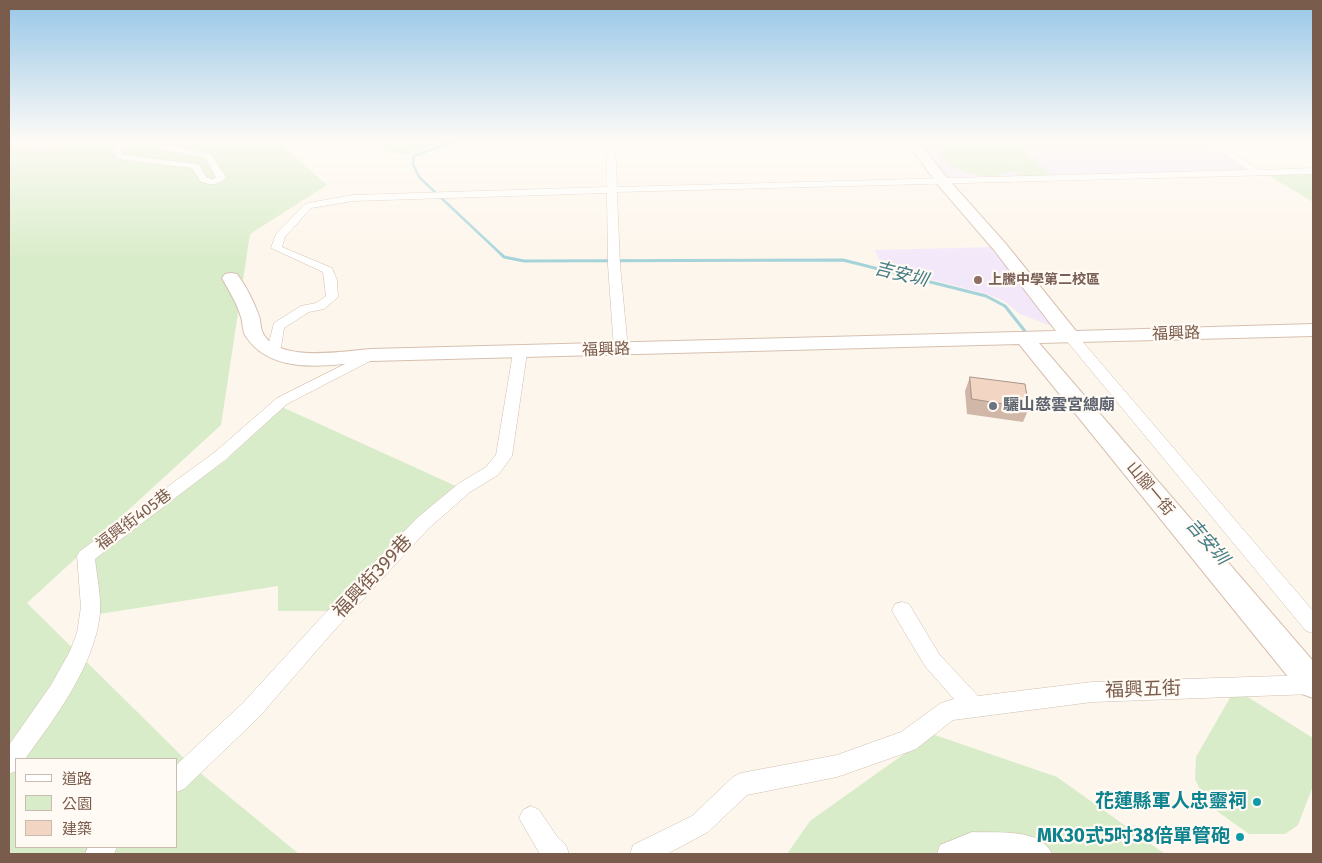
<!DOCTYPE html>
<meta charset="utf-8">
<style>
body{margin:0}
#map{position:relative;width:1322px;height:863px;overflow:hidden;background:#fdf6ec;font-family:"Fira Sans","Noto Sans TC",sans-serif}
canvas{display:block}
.frame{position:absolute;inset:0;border:10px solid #7a5c4d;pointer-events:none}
.legend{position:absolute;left:15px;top:758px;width:162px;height:90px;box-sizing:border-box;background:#fffaf3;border:1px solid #cabbb1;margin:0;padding:6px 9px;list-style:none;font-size:15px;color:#7a5c4d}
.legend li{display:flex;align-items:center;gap:10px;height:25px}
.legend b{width:25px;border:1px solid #cabbb1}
</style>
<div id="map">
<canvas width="1322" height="863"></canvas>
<div class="frame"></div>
<ul class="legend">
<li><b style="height:6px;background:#fff"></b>道路</li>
<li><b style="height:14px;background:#d8ecc9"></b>公園</li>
<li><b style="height:14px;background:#f3d5c3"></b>建築</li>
</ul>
</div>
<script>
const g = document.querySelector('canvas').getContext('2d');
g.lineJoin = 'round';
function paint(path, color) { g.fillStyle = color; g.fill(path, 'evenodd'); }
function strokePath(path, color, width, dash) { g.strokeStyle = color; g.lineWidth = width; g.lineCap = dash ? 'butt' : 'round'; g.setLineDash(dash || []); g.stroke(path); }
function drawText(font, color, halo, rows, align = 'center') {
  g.font = font + ' "Fira Sans","Noto Sans TC",sans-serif'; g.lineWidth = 4.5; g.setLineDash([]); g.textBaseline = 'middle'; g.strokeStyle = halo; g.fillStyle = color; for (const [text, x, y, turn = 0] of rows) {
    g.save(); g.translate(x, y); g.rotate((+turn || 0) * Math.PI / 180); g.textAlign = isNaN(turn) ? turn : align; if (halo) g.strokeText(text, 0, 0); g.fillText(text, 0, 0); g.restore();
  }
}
const education = new Path2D(`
 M 915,140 L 1201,140 L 1253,173 L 951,181 Z
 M 994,247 L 1067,332 L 1020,314 L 1004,301 L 987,294 L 882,267 L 875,250 Z`);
const green = new Path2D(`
 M 9,140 L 276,140 L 327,185 L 250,234 L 221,425 L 27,603 L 193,767 L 299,854 L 9,854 ZM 16,759 L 176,759 L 176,847 L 16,847 Z
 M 371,140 L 453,140 L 403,155 L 380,149 Z
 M 935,140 L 990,140 L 1021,169 L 992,140 L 1012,140 L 1051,175 L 1029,176 L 1020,178 L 1013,170 C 996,180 967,177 951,165 C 944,160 938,151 933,144 Z
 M 1313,174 L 1313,202 L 1268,175 Z
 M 282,407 L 458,487 L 333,611 L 278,611 L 278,586 L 99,614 C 97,595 87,565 101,550 L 225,461 Z
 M 1235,689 L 1313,738 L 1313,786 L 1298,825 L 1285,834 L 1249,834 L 1214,809 L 1202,794 L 1195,779 L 1196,757 Z
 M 932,734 L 1057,777 L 1165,854 L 787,854 L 810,821 Z`);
const streamFar1 = new Path2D(`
 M 457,140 L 414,156 L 413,164 L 419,177 L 503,256`);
const stream = new Path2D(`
 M 501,254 L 504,257 L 524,261 L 843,260 L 986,296 L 1005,306 L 1028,335`);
const street = new Path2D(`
 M 9,140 L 46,143 L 58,140 L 71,140 L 46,149 L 9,145 Z
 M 122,140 L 131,140 L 121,149 L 123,155 L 198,164 L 207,178 L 213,179 L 216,177 L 205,158 L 155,148 L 153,143 L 157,140 L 167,140 L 162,144 L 211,154 L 226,177 C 219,186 211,185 201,182 L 192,168 L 117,159 L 112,148 Z
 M 462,140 L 535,140 L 531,143 L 466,143 Z
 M 607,140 L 615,140 L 617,187 L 1248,170 L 1203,140 L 1212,140 L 1260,170 L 1313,168 L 1313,174 L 617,192 L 620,265 L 628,349 L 621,353 L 614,349 L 608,265 L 607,193 L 353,201 L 311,208 L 285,237 L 282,247 L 332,268 L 337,280 L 338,297 L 324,309 L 309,312 L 284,328 L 280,354 L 273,358 L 266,354 L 274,323 L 301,306 L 316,303 L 326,296 L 323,272 L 271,248 L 276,234 L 305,204 L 308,203 L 353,195 L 607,187 Z
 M 1071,333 L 1076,334 L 1313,611 L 1313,633 L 1306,631 L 1066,340 L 1065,337 Z
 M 520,349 L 527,353 L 512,456 L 498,475 L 470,492 L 429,528 L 331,634 L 259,717 L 184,789 L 176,792 L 176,765 L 243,703 L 317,622 L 417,518 L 458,484 L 486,467 L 496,455 L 513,353 Z
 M 371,351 L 378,355 L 376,358 L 287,404 L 225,460 L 95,559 C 97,577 101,595 100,613 C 95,665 55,718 25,759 L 16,759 L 16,771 L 9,774 L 9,745 L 51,685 L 70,651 L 77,633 L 81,607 L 77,556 L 80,551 L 215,452 L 277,398 Z
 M 902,602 L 909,604 L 939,654 L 978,696 L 1092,682 L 1313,675 L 1313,694 L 1092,702 L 953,720 L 916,749 L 908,752 L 837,777 L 747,795 L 708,832 L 667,854 L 630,854 L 633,845 L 692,816 L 733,777 L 741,773 L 837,755 L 901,732 L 941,703 L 954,699 L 925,666 L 895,616 L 892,610 L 895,604 Z
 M 531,806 L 539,810 L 558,838 L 566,845 L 569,854 L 540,854 L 519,818 L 523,810 Z
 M 972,832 C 997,833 1042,828 1052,854 L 937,854 L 940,845 Z
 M 88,847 L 117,847 L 114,854 L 85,854 Z`);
const secondary = new Path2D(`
 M 905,140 L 917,140 L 948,179 L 1006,244 L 1076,331 L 1313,324 L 1313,336 L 1039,343 L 1313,661 L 1313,698 L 1302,694 L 1019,344 L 371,361 C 330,365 271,377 245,335 C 242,329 243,323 241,317 C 237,303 229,291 222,278 L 225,274 L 231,273 L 237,274 C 246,286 254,302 259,316 C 261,321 260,326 262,331 C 275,364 344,351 371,349 L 1056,331 L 994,250 L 938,185 Z`);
const wall = new Path2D(`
 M 970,377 L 1029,408 L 1023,422 L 967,414 L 965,391 Z`);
const building = new Path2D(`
 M 970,377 L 1025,384 L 1029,408 L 972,399 Z`);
const markers = [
 [978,280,5,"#8d6e63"],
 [993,406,5,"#6b7280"],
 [1257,802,5,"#0f9aa8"],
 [1240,837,5,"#0f9aa8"]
];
const farEducationnames = [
 ["上騰中學第二校區",988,280]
];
const streetNames = [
 ["福興路",1176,334,-2],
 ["福興路",606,350,-2],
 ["山腳一街",1150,489,50],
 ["福興街405巷",134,520,-37]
];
const worshipNames = [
 ["驪山慈雲宮總廟",1003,406]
];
const waterNames = [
 ["吉安圳",901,275,14],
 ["吉安圳",1207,542,49]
];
const nearStreetnames = [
 ["福興街399巷",373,577,-47],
 ["福興五街",1143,690,-2]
];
const nearCulturenames = [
 ["花蓮縣軍人忠靈祠",1247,802],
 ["MK30式5吋38倍單管砲",1230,837]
];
paint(education, '#f3e8fa');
paint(green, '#d8ecc9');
strokePath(streamFar1, '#a5d3da', 2.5);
strokePath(stream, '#a5d3da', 3);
strokePath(street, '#d1beb0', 1);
strokePath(secondary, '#d6c0b0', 2);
paint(street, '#fff');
paint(secondary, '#fff');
paint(wall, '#d1b7a8');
paint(building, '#f3d5c3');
strokePath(building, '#aa9588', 1);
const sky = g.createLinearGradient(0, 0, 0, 261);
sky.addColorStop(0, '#97c7e8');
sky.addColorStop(0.54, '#fefbf6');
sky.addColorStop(1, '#fefbf600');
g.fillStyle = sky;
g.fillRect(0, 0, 1322, 261);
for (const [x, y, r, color] of markers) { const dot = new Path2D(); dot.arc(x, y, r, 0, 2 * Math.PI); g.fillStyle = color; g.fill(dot); strokePath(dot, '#fffaf3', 2); }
drawText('bold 14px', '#785e54', '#fffaf3', farEducationnames, 'left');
drawText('16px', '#7a5c4d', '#fffaf3', streetNames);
drawText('bold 16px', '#5b616d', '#fffaf3', worshipNames, 'left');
drawText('italic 18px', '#437c86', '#fffaf3', waterNames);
drawText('19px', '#7a5c4d', '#fffaf3', nearStreetnames);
drawText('bold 19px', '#0d838f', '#fffaf3', nearCulturenames, 'right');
</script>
